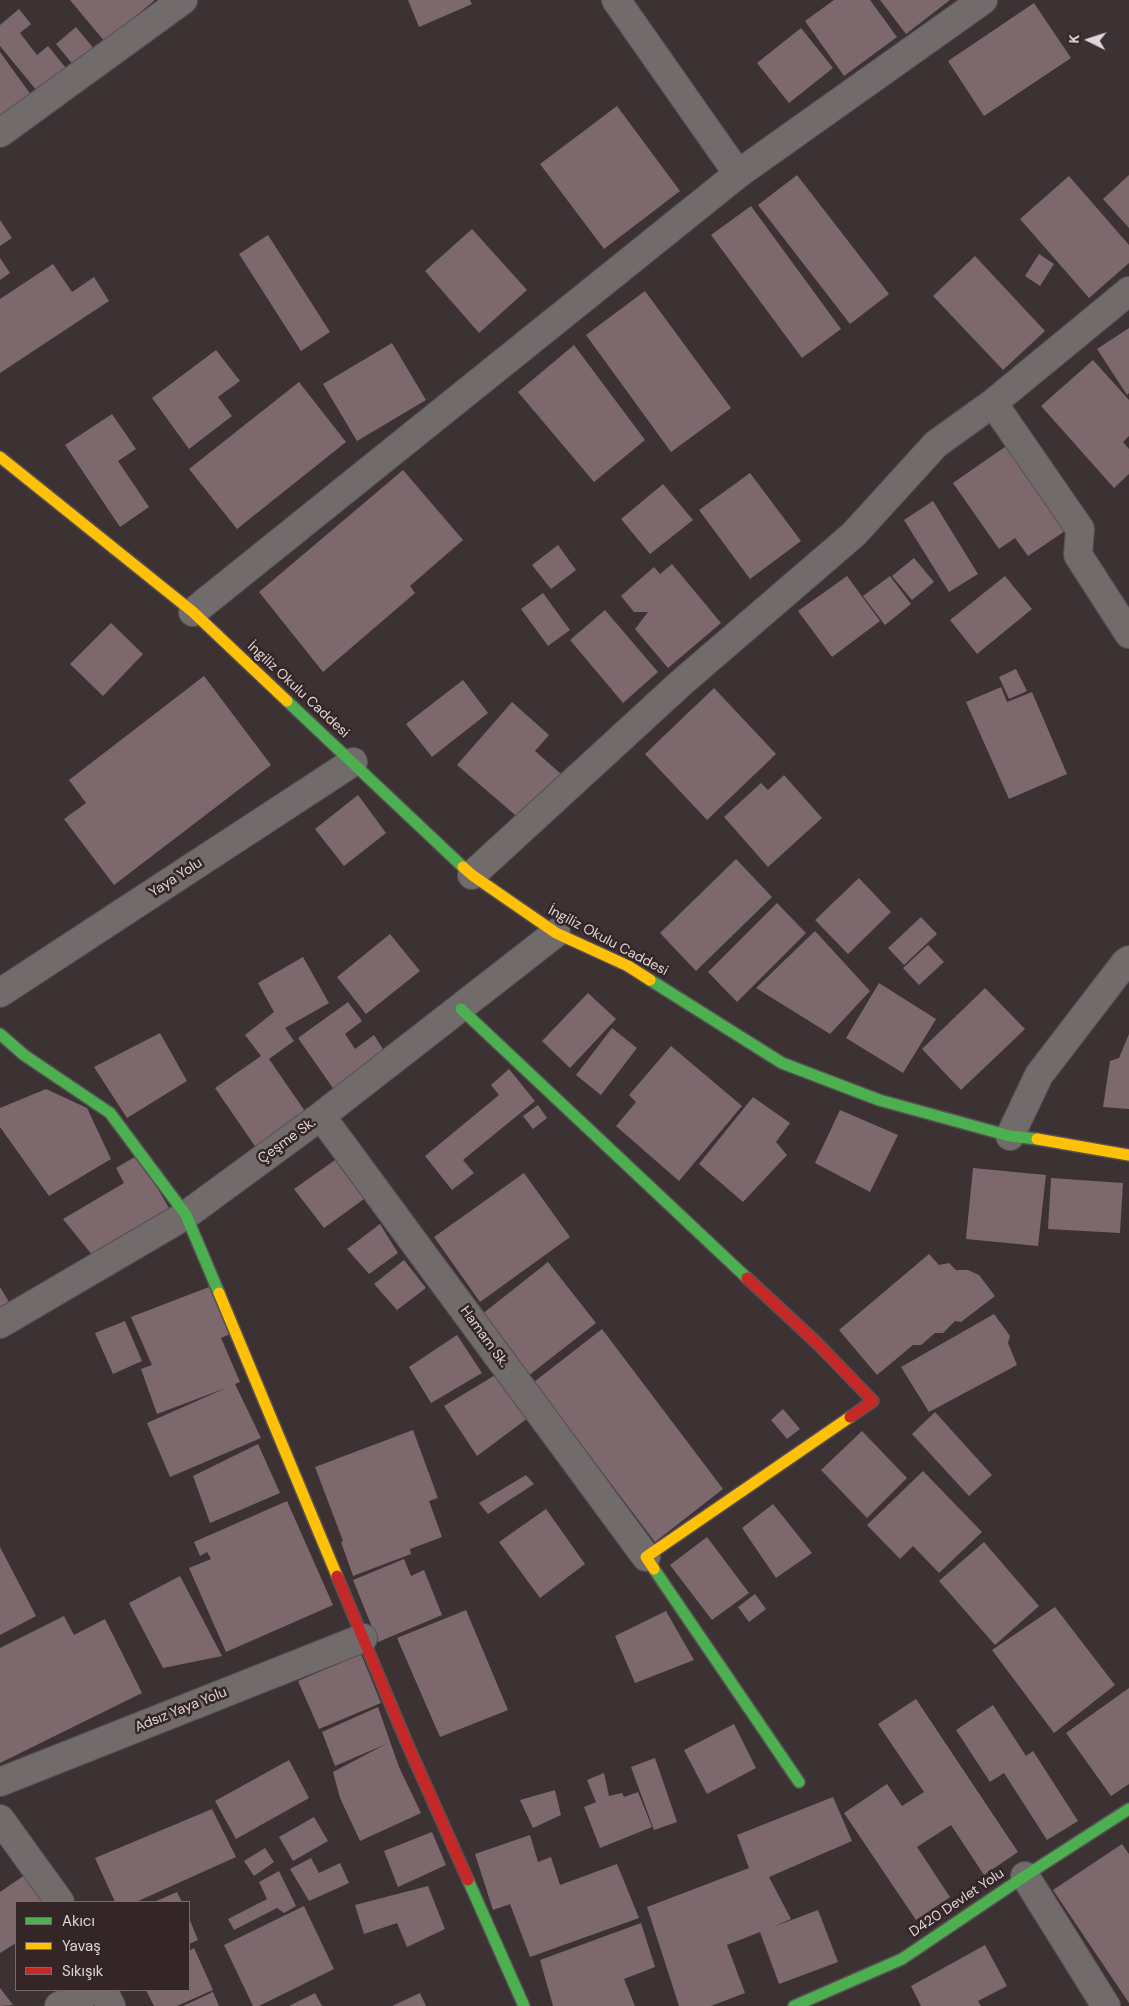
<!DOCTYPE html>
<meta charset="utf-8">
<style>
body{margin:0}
#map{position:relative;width:1129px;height:2006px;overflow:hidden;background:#3c3234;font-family:"DM Sans",sans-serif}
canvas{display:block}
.legend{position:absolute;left:15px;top:1901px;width:175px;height:90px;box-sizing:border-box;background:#342527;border:1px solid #796b6d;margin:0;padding:6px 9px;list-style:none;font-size:15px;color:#e0d5d7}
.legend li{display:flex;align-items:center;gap:10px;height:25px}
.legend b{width:25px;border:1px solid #796b6d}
.north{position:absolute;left:1064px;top:15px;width:50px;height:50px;-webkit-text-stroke:4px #342527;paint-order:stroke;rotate:274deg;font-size:14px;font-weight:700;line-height:20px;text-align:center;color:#e0d5d7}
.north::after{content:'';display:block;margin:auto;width:18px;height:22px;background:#e0d5d7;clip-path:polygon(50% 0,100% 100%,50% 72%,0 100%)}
</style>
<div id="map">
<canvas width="1129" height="2006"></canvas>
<ul class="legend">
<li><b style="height:6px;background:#4caf50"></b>Akıcı</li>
<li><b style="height:6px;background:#ffc107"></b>Yavaş</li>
<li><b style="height:6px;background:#c62828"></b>Sıkışık</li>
</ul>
<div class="north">K</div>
</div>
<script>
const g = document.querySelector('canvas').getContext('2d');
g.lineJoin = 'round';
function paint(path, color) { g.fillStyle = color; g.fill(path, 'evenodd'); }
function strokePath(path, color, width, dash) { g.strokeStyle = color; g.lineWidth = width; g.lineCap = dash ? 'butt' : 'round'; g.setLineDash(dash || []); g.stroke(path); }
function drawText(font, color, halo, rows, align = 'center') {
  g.font = font + ' "DM Sans",sans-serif'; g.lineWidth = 5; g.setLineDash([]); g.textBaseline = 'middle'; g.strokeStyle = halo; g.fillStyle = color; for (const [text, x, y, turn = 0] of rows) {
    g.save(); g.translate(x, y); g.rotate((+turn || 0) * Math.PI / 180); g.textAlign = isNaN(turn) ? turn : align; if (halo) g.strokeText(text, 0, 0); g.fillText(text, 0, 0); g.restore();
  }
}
const building = new Path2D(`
 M 70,0 L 155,0 L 105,42 Z
 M 408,0 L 470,0 L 472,4 L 419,27 Z
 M 834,0 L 870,0 L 897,37 L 844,76 L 805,21 Z
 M 880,0 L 950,0 L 906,34 Z
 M 1034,3 L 1071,58 L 984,116 L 948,61 Z
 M 19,9 L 31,24 L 20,33 L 37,55 L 48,46 L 66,68 L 37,91 L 0,46 L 0,25 Z
 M 76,27 L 95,50 L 75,67 L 56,44 Z
 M 801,28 L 833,68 L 789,103 L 757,63 Z
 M 0,52 L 34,99 L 0,125 Z
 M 617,106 L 680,191 L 604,249 L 540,164 Z
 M 797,175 L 889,294 L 850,324 L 758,205 Z
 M 1129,175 L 1129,228 L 1103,199 Z
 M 1069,176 L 1129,245 L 1129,263 L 1089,298 L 1020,219 Z
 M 751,206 L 841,329 L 802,358 L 711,235 Z
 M 0,220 L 12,238 L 0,246 Z
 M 472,229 L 527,290 L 479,333 L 425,271 Z
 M 268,235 L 330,332 L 301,351 L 239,254 Z
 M 1039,254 L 1054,264 L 1040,286 L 1025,276 Z
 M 975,256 L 1045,331 L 1003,370 L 933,296 Z
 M 0,258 L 10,273 L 0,280 Z
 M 53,264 L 72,292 L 94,277 L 109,301 L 0,373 L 0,299 Z
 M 645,291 L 731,408 L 671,452 L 586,335 Z
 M 1129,328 L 1129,393 L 1127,395 L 1097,349 Z
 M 392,343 L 426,400 L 357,441 L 323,384 Z
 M 574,345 L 645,440 L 594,482 L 518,392 Z
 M 216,350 L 240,381 L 218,397 L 232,416 L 189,449 L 152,398 Z
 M 1093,360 L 1129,400 L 1129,436 L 1123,442 L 1129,449 L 1129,474 L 1114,488 L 1041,406 Z
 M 299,382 L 346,442 L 237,529 L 189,469 Z
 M 112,414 L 136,449 L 118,461 L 149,507 L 120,527 L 65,445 Z
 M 1012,442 L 1071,527 L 1028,556 L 1015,538 L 999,549 L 953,483 Z
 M 403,470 L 463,540 L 410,586 L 415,593 L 323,672 L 259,592 Z
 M 750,473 L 801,541 L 750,579 L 699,510 Z
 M 663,484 L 693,520 L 650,554 L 621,519 Z
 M 933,501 L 978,574 L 949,592 L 904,520 Z
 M 558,545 L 576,570 L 551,589 L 532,565 Z
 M 914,558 L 934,582 L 912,600 L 892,576 Z
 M 672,564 L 721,623 L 668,668 L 635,629 L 648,612 L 634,612 L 621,596 L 654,567 L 660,574 Z
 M 847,576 L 880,621 L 832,657 L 798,611 Z
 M 890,576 L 911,604 L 885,625 L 863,596 Z
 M 1005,576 L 1032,609 L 977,654 L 950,620 Z
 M 543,593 L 570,630 L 548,646 L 521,609 Z
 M 605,610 L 658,672 L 623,703 L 570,640 Z
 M 111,623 L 143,654 L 103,696 L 70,664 Z
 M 1016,669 L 1027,691 L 1009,699 L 999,677 Z
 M 204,676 L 271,765 L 114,885 L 64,819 L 86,803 L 69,780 Z
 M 463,680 L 488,713 L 432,757 L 406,724 Z
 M 1001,687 L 1007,702 L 1032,692 L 1067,774 L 1009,799 L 966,702 Z
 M 714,688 L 776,754 L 707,820 L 645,754 Z
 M 512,702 L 549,735 L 535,751 L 561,774 L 521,820 L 457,765 Z
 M 784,775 L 822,818 L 768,867 L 724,817 L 761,783 L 768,790 Z
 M 358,795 L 386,833 L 344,866 L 315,829 Z
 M 736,859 L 772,897 L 696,971 L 660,933 Z
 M 859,878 L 891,912 L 848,954 L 815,920 Z
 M 777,903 L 806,933 L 737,1002 L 708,972 Z
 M 921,917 L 937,934 L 904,965 L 888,948 Z
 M 815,931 L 870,991 L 830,1034 L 756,988 Z
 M 390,934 L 420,971 L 366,1014 L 337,977 Z
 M 928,945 L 944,962 L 919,985 L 903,968 Z
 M 303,957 L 329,1003 L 285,1028 L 294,1041 L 269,1059 L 309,1117 L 259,1152 L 215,1088 L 261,1056 L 245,1035 L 274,1012 L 258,983 Z
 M 879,983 L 936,1019 L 903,1073 L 846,1038 Z
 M 985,988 L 1025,1029 L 961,1090 L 922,1049 Z
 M 588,993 L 616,1019 L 570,1068 L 542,1041 Z
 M 348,1002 L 362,1021 L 345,1034 L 355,1049 L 374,1035 L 388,1057 L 337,1094 L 298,1038 Z
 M 612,1028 L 637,1048 L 601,1095 L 576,1075 Z
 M 160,1033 L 187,1081 L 127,1118 L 94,1067 Z
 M 1129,1034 L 1129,1109 L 1103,1107 L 1110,1061 L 1119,1058 Z
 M 671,1046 L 742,1106 L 679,1181 L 616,1126 L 636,1102 L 629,1095 Z
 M 509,1069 L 535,1101 L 463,1160 L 474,1173 L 452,1190 L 425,1156 L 499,1095 L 491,1085 Z
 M 46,1089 L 87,1108 L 111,1159 L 49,1196 L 0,1127 L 0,1108 Z
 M 753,1097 L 790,1123 L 776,1142 L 787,1155 L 743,1202 L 699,1164 Z
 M 538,1105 L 547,1118 L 533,1129 L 523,1116 Z
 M 840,1110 L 898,1135 L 870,1192 L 815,1163 Z
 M 138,1155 L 176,1220 L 102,1267 L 63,1219 L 124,1183 L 116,1168 Z
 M 335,1160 L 364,1199 L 324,1228 L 294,1189 Z
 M 973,1168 L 1046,1175 L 1038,1246 L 966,1239 Z
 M 524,1173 L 570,1237 L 480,1302 L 434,1237 Z
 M 1051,1178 L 1123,1183 L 1120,1233 L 1048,1229 Z
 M 380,1224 L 398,1253 L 369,1274 L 347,1249 Z
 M 929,1254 L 939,1265 L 949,1263 L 956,1270 L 968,1270 L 979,1275 L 995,1296 L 961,1322 L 955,1321 L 943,1333 L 935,1333 L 921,1345 L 913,1345 L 877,1375 L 839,1330 Z
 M 404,1260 L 426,1288 L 397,1310 L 374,1284 Z
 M 548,1262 L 596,1323 L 528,1376 L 481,1315 Z
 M 0,1287 L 9,1302 L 0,1307 Z
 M 209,1287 L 230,1334 L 221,1338 L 240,1382 L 235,1384 L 261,1438 L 170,1477 L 147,1423 L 226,1388 L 157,1414 L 141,1369 L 152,1365 L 131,1317 Z
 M 994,1314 L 1010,1336 L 1008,1343 L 1017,1365 L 929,1412 L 901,1367 Z
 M 125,1321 L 142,1361 L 113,1374 L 95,1333 Z
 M 602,1329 L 723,1489 L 655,1542 L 534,1382 Z
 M 457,1335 L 482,1373 L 431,1403 L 409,1367 Z
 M 497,1374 L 528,1418 L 477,1456 L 444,1406 Z
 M 783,1409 L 800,1429 L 787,1439 L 771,1420 Z
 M 935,1412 L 992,1475 L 969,1496 L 912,1434 Z
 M 413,1430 L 438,1498 L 429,1501 L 442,1537 L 410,1549 L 411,1554 L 353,1576 L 341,1542 L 343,1541 L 315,1467 Z
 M 862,1431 L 907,1478 L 867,1518 L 821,1470 Z
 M 258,1444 L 280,1493 L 210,1523 L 193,1476 Z
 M 923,1471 L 982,1532 L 939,1573 L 913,1546 L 900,1559 L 867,1525 Z
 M 526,1475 L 534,1484 L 488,1514 L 479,1503 Z
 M 287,1501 L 333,1605 L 226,1652 L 189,1568 L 211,1559 L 207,1552 L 200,1556 L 194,1542 Z
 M 773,1504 L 812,1553 L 776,1578 L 742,1528 Z
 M 546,1509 L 585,1564 L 540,1598 L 499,1542 Z
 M 707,1537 L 749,1593 L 712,1620 L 670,1565 Z
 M 984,1542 L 1039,1606 L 995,1645 L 939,1581 Z
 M 0,1547 L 36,1616 L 0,1635 Z
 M 404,1559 L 411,1576 L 424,1570 L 442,1615 L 378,1642 L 353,1580 Z
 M 180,1576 L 222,1656 L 163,1668 L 129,1603 Z
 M 755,1594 L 766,1609 L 749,1622 L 738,1607 Z
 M 1055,1607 L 1115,1685 L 1054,1733 L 992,1650 Z
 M 466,1610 L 508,1710 L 440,1737 L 397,1638 Z
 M 666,1611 L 694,1660 L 635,1683 L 615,1636 Z
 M 64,1616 L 74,1635 L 105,1619 L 142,1693 L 0,1763 L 0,1648 Z
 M 361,1654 L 381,1703 L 319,1729 L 298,1681 Z
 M 1129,1688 L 1129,1784 L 1111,1796 L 1066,1733 Z
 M 916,1699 L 1018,1852 L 984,1875 L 951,1825 L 917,1847 L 950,1897 L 916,1920 L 844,1813 L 887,1784 L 902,1806 L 924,1792 L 878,1724 Z
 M 993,1705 L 1026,1756 L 1033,1751 L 1078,1821 L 1047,1840 L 1004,1773 L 990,1782 L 956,1730 Z
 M 378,1707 L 399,1767 L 421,1813 L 360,1841 L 340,1798 L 333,1772 L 386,1744 L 335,1766 L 322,1732 Z
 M 734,1724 L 756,1768 L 707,1794 L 684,1750 Z
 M 655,1758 L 677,1822 L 654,1830 L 631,1767 Z
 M 289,1760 L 309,1798 L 236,1839 L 215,1801 Z
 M 604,1773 L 609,1796 L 622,1793 L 624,1797 L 638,1792 L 652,1827 L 600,1848 L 584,1807 L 596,1802 L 587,1780 Z
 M 555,1790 L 561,1815 L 533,1828 L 520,1800 Z
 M 833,1797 L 852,1841 L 769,1877 L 791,1919 L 773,1927 L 818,1910 L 838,1962 L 779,1984 L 760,1932 L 727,1945 L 745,1993 L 711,2006 L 679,2006 L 647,1907 L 749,1868 L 737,1835 Z
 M 212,1809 L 236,1857 L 136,1902 L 115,1902 L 95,1858 Z
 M 314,1817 L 328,1841 L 293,1861 L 279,1837 Z
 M 432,1832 L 446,1865 L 398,1887 L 384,1851 Z
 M 530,1835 L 538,1862 L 551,1857 L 560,1885 L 617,1864 L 639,1918 L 530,1957 L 510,1904 L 493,1910 L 475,1854 Z
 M 1122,1844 L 1129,1854 L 1129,2003 L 1053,1890 Z
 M 265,1848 L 274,1862 L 254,1876 L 244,1861 Z
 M 311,1858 L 319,1873 L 340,1863 L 349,1883 L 309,1901 L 290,1869 Z
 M 32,1870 L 52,1902 L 16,1902 L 16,1943 L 0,1953 L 0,1892 Z
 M 279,1871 L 296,1906 L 284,1913 L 277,1908 L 234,1930 L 228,1919 L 267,1899 L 259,1882 Z
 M 428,1886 L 445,1929 L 407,1947 L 397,1923 L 364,1934 L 355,1905 Z
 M 177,1892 L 182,1902 L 154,1902 Z
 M 304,1906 L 334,1969 L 259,2006 L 253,2006 L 224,1945 Z
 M 189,1918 L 198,1940 L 189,1944 Z
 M 641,1923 L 655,1967 L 624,1979 L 635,2006 L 553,2006 L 540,1960 Z
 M 985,1945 L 1007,1986 L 978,2001 L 981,2006 L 921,2006 L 911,1986 Z
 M 194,1948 L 213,1990 L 177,2006 L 154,2006 L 146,1990 L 189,1990 L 189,1951 Z
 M 0,1988 L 13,2005 L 0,2006 Z
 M 213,1992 L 219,2006 L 183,2006 Z
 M 315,1993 L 322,2006 L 289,2006 Z
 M 420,1993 L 426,2006 L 392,2006 Z`);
const street = new Path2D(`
 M 616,0 L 738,174
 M 0,133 L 183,0
 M 993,403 L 1080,529 L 1078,555 L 1129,634
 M 193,612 L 738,174 L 983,0
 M 472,875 L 681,683 L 854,534 L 936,444 L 993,403 L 1129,291
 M 0,993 L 353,762
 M 321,1116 L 646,1557
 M 1010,1136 L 1039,1075 L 1125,963 L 1129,960
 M 0,1324 L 186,1215 L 321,1116 L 556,933
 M 0,1782 L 363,1638
 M 0,1819 L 60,1902
 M 1025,1876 L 1106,2006
 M 103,1990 L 111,2006
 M 59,2006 L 93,1990`);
const fast = new Path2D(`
 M 287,701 L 463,867
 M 650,980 L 782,1063 L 879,1100 L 1010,1136 L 1037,1139
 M 461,1009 L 747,1278
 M 0,1034 L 24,1055 L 110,1113 L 186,1215 L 219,1293
 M 654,1569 L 799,1782
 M 468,1880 L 524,2006
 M 794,2006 L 902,1959 L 1025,1876 L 1129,1809`);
const slow = new Path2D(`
 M 0,457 L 193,612 L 287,701
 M 463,867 L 472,875 L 556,933 L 628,966 L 650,980
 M 1037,1139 L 1129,1155
 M 219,1293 L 337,1576
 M 654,1569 L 646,1557 L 850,1417`);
const jam = new Path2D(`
 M 747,1278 L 818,1344 L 873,1401 L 850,1417
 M 337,1576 L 406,1741 L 468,1880`);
const streetNames = [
 ["İngiliz Okulu Caddesi",298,690,43],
 ["Yaya Yolu",176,878,-33],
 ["İngiliz Okulu Caddesi",608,941,28],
 ["Çeşme Sk.",287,1141,-36],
 ["Hamam Sk.",484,1337,54],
 ["Adsız Yaya Yolu",181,1710,-22],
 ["D420 Devlet Yolu",957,1903,-34]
];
paint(building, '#7d686d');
strokePath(street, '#585051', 30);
strokePath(fast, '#585051', 14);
strokePath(slow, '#585051', 14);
strokePath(jam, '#585051', 14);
strokePath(street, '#726b6c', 28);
strokePath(fast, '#4caf50', 11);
strokePath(slow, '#ffc107', 11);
strokePath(jam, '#c62828', 11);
drawText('14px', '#e0d5d7', '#342527', streetNames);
</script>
